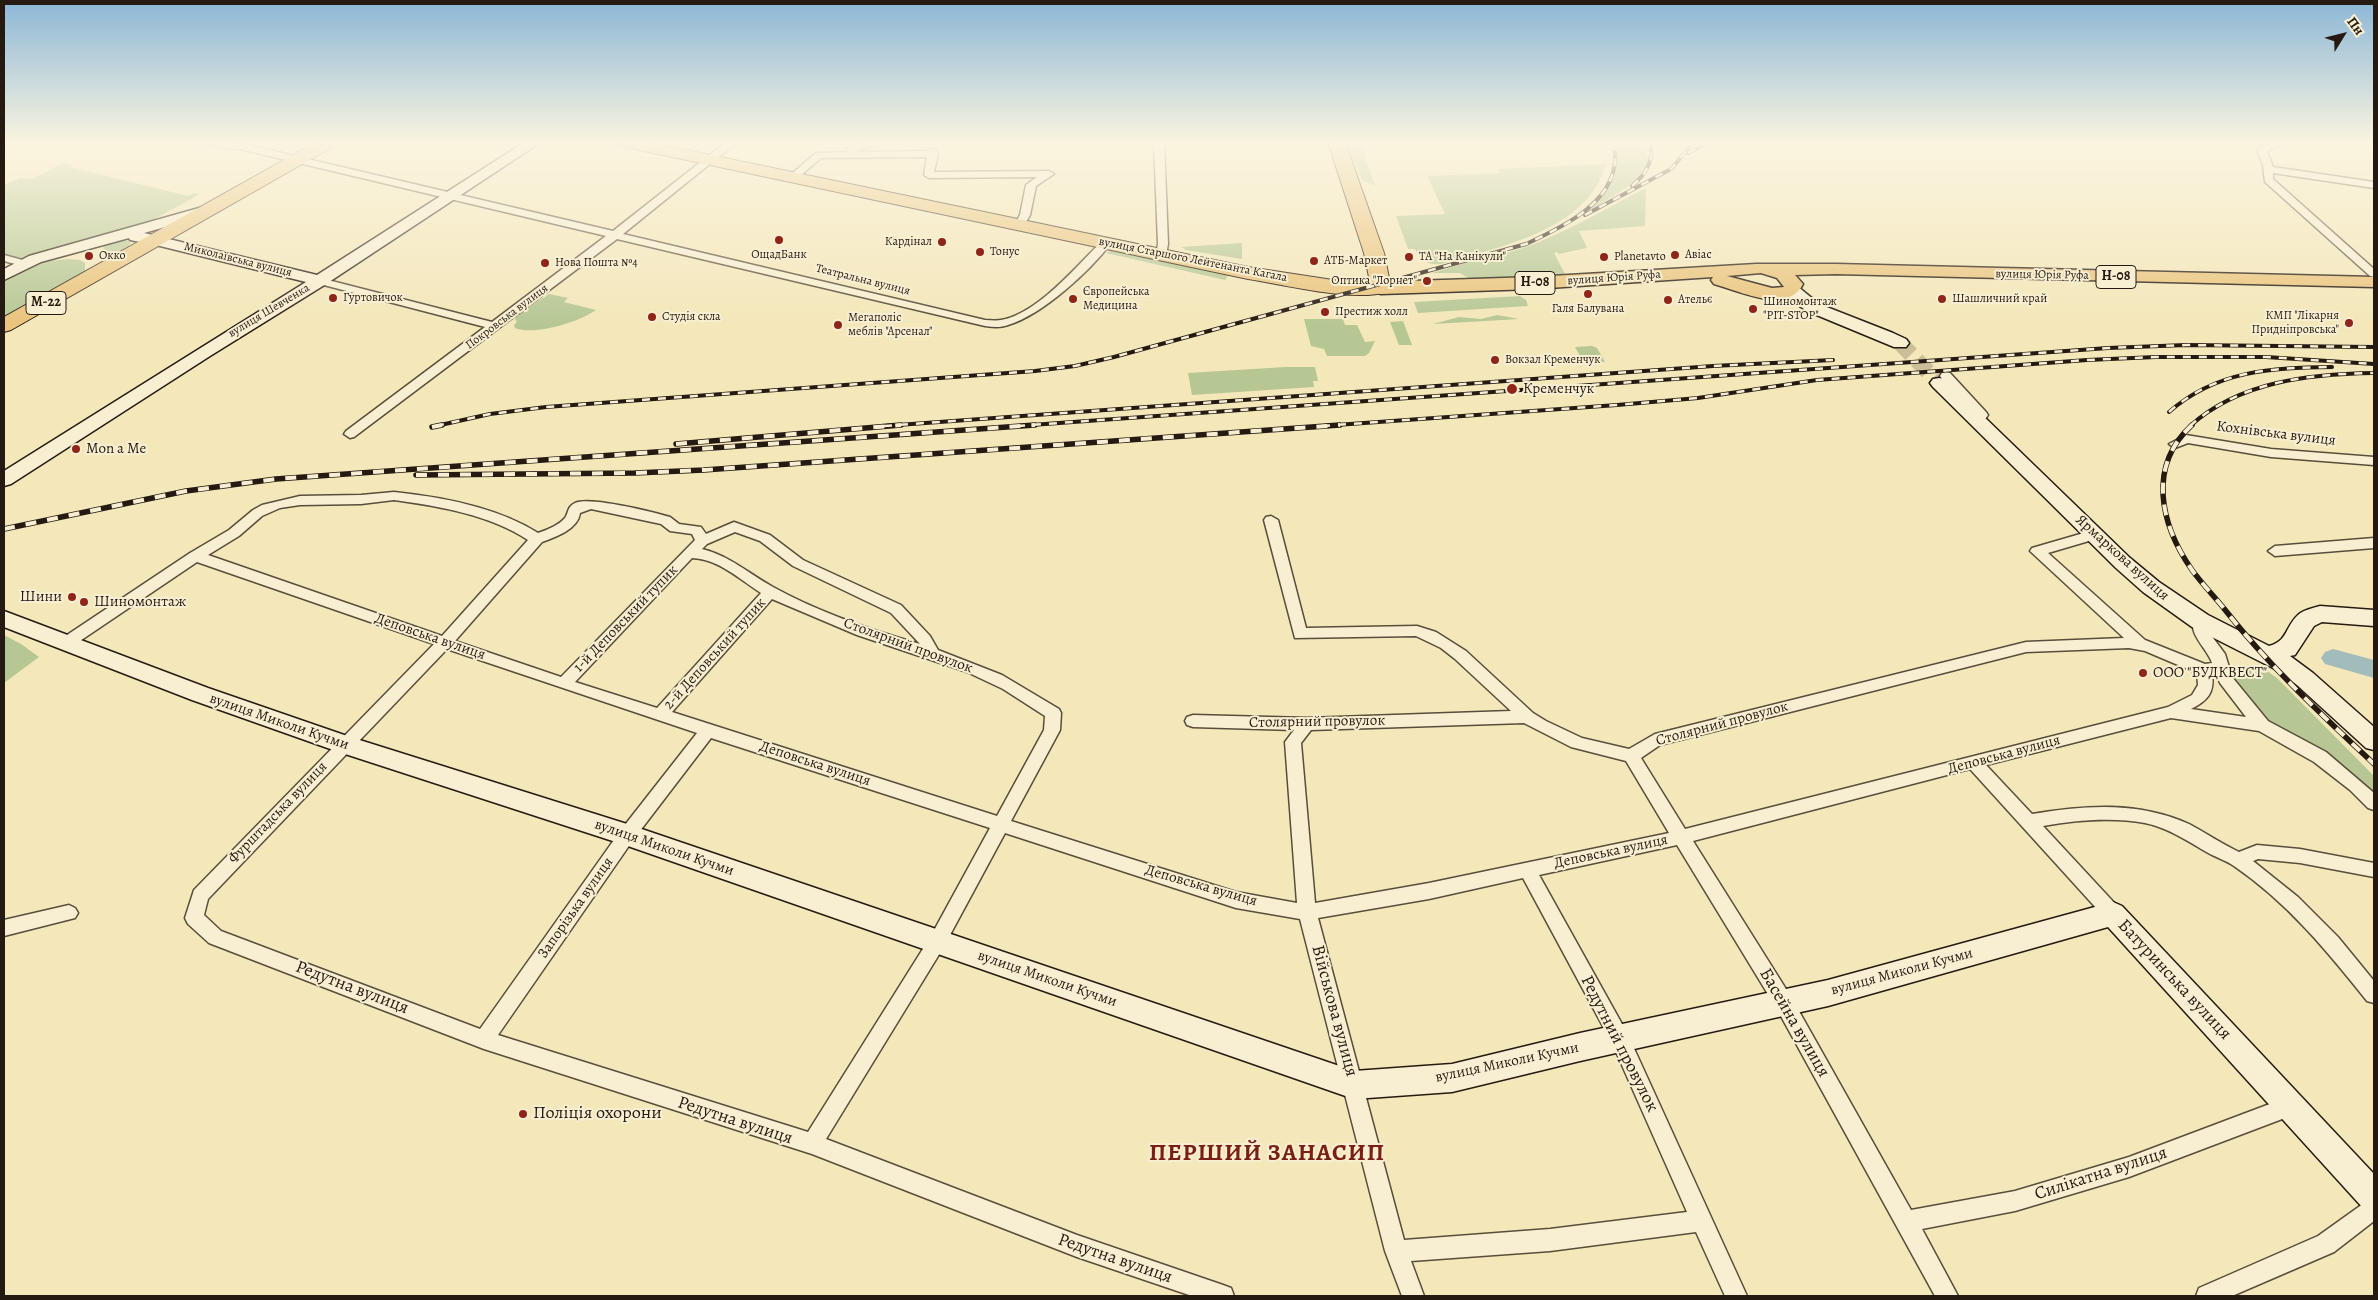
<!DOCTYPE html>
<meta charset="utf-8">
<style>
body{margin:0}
#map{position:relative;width:2378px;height:1300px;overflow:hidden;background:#f4e7ba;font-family:Alegreya,serif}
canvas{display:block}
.frame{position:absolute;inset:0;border:5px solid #251a11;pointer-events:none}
.north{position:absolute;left:2318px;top:10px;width:50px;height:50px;-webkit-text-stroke:4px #f8efd2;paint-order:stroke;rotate:54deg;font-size:14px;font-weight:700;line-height:20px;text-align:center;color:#251a11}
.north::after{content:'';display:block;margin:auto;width:18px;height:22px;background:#251a11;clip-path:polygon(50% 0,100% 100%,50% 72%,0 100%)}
</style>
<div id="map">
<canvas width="2378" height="1300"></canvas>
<div class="frame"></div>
<div class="north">Пн</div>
</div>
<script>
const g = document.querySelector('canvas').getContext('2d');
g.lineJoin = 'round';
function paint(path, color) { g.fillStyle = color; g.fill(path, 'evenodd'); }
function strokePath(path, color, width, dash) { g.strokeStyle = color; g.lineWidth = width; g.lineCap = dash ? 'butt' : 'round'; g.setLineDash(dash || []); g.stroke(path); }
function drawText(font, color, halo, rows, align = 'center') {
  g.font = font + ' Alegreya,serif'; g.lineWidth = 4; g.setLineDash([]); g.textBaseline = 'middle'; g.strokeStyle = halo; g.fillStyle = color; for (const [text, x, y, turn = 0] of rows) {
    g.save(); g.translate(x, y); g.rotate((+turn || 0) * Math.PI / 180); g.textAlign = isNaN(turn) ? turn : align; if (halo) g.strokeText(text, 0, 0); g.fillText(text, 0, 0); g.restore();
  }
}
const green = new Path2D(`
 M 1346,142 L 1360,142 L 1375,186 L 1362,180 Z
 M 1615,142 L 1636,142 L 1649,160 L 1634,183 L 1591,210 C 1606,188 1622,170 1615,142 Z
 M 63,163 L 72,165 L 70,167 L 188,196 L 194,193 L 200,194 L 142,226 L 29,257 L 19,258 L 4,254 L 4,185 L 20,178 L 33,179 Z
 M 1606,164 C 1588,231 1498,247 1441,264 C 1427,265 1421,261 1415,249 L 1408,249 L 1396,216 L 1445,214 L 1427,176 L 1500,173 L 1498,169 Z
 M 1646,188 L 1645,226 L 1579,231 L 1587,248 L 1558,254 L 1558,252 L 1554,253 L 1565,274 L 1472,280 L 1460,273 L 1432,273 L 1495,254 L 1496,256 C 1550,243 1597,213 1646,188 Z
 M 124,239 L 131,243 C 125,251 113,254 103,251 L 104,246 Z
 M 1242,243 L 1242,259 L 1186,250 L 1181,247 Z
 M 1111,250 L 1229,274 L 1225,280 L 1106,253 Z
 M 80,260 L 85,263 L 85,271 L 101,262 L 111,261 L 4,321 L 4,279 C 27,267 53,256 80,260 Z
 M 549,294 L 568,298 L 564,302 L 596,310 C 579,322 534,336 515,328 L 514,325 L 517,322 L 515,319 L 518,314 Z
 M 1520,296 L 1526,300 L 1528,306 L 1418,313 L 1414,302 Z
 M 1497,315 L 1519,319 L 1433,324 L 1459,317 L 1481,319 Z
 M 1304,319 L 1343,319 L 1345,325 L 1357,325 L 1365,342 L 1375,341 L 1369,353 L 1365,356 L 1327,356 L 1324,349 L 1311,346 Z
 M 1403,321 L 1412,345 L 1399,345 L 1390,322 Z
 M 1592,346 L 1597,348 L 1605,362 L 1584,363 L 1575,347 Z
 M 1285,367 L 1315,367 L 1318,381 L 1313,381 L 1314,387 L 1192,395 L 1188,373 Z
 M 4,635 L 21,644 L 39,657 L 4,683 Z
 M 2249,665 L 2260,666 L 2277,678 L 2374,776 L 2374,801 L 2356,782 L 2263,722 L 2227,678 Z`);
const river = new Path2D(`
 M 2333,649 L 2374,660 L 2374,678 L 2325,664 L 2321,658 L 2325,652 Z`);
const secondaryTunnel = new Path2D(`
 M 1900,343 L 1939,383`);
const street = new Path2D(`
 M 204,142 L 244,144 L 613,231 L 726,142 L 737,142 L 623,234 L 985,320 C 990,320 996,321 1001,320 C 1037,314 1077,266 1102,241 L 1106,240 L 1111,243 C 1090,271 1042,315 1008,325 C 1000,328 993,327 985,326 L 617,239 L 354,437 L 350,438 L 344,434 L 346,431 L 485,327 L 316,283 L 316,279 L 320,278 L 492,322 L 606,236 L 244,150 L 209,145 Z
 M 866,142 L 880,142 L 854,152 L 928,151 L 930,149 L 936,149 L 938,154 L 934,172 L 1049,171 L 1054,174 L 1036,186 L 1030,215 L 1023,227 L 1019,228 L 1014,225 L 1020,215 L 1026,185 L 1037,177 L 929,178 L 924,175 L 927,157 L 821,158 L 795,180 L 789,180 L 787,178 L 816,153 L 847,152 L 847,148 Z
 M 1154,142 L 1164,142 L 1168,244 L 1166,255 L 1161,258 L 1156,255 L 1158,244 Z
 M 2272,142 L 2287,142 L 2267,151 L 2273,167 L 2374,182 L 2374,188 L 2273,173 L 2273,179 L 2374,269 L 2374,277 L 2370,276 L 2265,182 L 2263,165 L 2257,150 L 2264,144 Z
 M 4,255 L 30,262 L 31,264 L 26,267 L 4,261 Z
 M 1946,372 L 1950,373 L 1986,412 L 1988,415 L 1986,418 L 1978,418 L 1942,379 L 1940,376 L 1942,373 Z
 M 2186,435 L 2271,449 L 2374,457 L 2374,465 L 2271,457 L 2188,443 L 2175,448 L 2169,444 Z
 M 394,492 C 442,497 497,507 538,533 C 547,530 559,525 565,518 C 569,512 567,507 575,503 C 589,496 653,512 670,517 L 679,524 L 701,527 L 706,534 L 734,522 L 770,535 L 803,560 L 901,605 L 930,636 L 938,650 L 1002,675 L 1059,709 L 1061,713 L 1060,730 L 1011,821 L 1236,892 L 1297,903 L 1285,742 L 1294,730 L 1193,727 L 1187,725 L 1185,721 L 1187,717 L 1193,715 L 1307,718 L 1511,711 L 1455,659 L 1441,648 L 1416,636 L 1295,638 L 1264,520 L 1266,517 L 1271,516 L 1278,520 L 1306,628 L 1417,626 L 1436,632 L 1466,651 L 1533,713 L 1546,721 L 1582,738 L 1629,749 L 1655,734 L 2026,642 L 2124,638 L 2030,551 L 2032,548 L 2094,530 L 2099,532 L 2101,535 L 2099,538 L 2048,553 L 2145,640 L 2205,664 L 2212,663 C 2208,649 2186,633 2195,617 L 2205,617 L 2208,631 L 2225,654 L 2232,677 L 2268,721 L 2326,752 L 2374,793 L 2374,810 L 2368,808 L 2350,790 L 2314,762 L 2259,731 L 2171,718 L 1986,765 L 2032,814 C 2085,805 2138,801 2189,824 C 2206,833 2222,844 2239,852 L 2257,845 L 2300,849 L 2374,863 L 2374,877 L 2300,863 L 2258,859 L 2253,861 L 2298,897 L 2338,937 L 2374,981 L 2374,1003 L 2367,1001 C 2328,952 2287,902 2234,866 C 2227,861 2218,858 2210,854 C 2189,842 2169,828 2145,823 C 2112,817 2076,820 2043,826 L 2119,908 L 2122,914 L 2119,920 L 2113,922 L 2107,920 L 1970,769 L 1693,841 L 1791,997 L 1911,1210 L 2015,1191 L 2129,1157 L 2291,1096 L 2298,1099 L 2301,1106 L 2298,1113 L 2129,1177 L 2015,1211 L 1922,1229 L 1958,1296 L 1935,1296 L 1777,1009 L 1677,845 L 1539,875 L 1627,1033 L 1747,1296 L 1725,1296 L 1696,1232 L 1550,1251 L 1411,1261 L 1424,1296 L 1402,1296 L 1385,1251 L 1300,919 L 1236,908 L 1005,833 L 943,948 L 826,1139 L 1077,1235 L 1223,1285 L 1231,1288 L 1234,1296 L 1192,1296 L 1077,1257 L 812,1154 L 484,1049 L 209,943 L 188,924 L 185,918 L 194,890 L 434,644 L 197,562 L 71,647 L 61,647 L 59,643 L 61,639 L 190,553 L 229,530 L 253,510 L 262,505 L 300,496 L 361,495 ZM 394,500 C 439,506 490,515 528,540 L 442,636 L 208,555 L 239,536 L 262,516 L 280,508 L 300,505 L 361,504 ZM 591,509 L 661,524 L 670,531 L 692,534 L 695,540 L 561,677 L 455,641 L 542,542 C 556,537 578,529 580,513 ZM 735,532 L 760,541 L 793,566 L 891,613 L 920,644 C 871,630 818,612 773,587 C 748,573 730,556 702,549 L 707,544 ZM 692,558 C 719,559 739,579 761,593 L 657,708 L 575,682 ZM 772,599 L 857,635 L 967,672 L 1003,689 L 1045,716 L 1044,730 L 997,816 L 672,712 ZM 2129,648 L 2145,651 L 2197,673 L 2198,685 L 2192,695 L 2168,707 L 1685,829 L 1641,758 L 1660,745 L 2026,652 ZM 447,649 L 697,733 L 621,830 L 480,1029 L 221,931 L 204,915 L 208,899 ZM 2212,674 L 2216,674 L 2220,683 L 2246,717 L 2191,709 C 2207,701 2215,693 2212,674 ZM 1524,723 L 1571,747 L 1626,761 L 1669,833 L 1429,883 L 1315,903 L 1301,743 L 1311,730 ZM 711,738 L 990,828 L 931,936 L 808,1132 L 498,1035 L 633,840 ZM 1523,878 L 1613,1045 L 1687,1212 L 1550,1229 L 1404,1240 L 1318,918 L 1429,899 Z
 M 2374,538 L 2374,548 L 2275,556 L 2268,551 L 2275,546 Z
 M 69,905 L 75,908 L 78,913 L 75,918 L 4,936 L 4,920 Z
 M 2374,1198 L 2374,1221 L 2334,1252 L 2232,1296 L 2196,1296 L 2199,1288 L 2318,1236 L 2367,1201 Z`);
const secondary = new Path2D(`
 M 525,142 L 541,142 L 326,284 L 210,356 L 11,484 L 4,486 L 4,471 L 306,282 L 156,245 L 130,240 L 129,238 L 41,262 L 4,280 L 4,269 L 29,256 L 206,206 L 214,211 L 211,214 L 144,233 L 317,275 Z
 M 1791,285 L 1797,286 L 1819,304 L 1893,333 L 1906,339 L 1909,343 L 1906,347 L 1894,347 L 1807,311 L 1795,303 L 1783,290 L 1785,286 Z
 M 1939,378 L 1945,379 L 2130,558 L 2159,582 L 2208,615 L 2269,646 C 2288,641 2285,627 2298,615 C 2303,610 2313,608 2320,606 L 2374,610 L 2374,626 L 2322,622 L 2314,626 L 2295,655 L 2290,656 L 2313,673 L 2374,727 L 2374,750 L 2366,748 L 2297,685 L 2277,670 L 2192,627 L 2143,592 L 2116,568 L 1933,387 L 1930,383 L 1933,379 Z
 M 4,611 L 208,688 L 350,737 L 627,824 L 1354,1071 L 1452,1064 L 1580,1033 L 1828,980 L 2113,902 L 2122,906 L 2374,1174 L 2374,1213 L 2363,1208 L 2108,927 L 1828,1006 L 1580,1061 L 1452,1092 L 1354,1099 L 625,845 L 336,751 L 192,700 L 4,627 Z`);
const primary = new Path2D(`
 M 1756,264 L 1836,264 L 2374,277 L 2374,287 L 1836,274 L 1795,275 L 1803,284 C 1788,315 1739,291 1714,284 L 1711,280 L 1713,277 L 1534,289 L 1381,294 L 1374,292 L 1372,288 L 1374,284 L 1381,282 L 1534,277 ZM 1761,273 L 1777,278 L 1784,287 L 1772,288 L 1727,276 Z`);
const highway = new Path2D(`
 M 316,142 L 337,142 L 334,146 L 11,330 L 4,332 L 4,317 Z
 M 616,142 L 648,142 L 1248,267 L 1346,282 L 1370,282 L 1364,253 L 1328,142 L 1345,142 L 1384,253 L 1391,288 L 1388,292 C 1351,302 1287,285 1248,279 L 625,147 L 619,146 Z`);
const railFar1 = new Path2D(`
 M 1688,153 L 1709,142
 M 1632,186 C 1646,174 1655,160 1650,142
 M 1585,215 L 1671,169 L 1694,142
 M 2169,412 C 2217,370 2271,368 2332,367
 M 436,426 L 490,414 L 546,407 L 1035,371 L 1075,366 L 1114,357 L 1526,244 C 1560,228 1612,205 1615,161 C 1616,155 1614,148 1613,142
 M 884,426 L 1713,366 L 1833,360
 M 1017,426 L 2108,348 L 2186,345 L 2374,347
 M 1322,426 L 1617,405 L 1698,398 L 1817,380 L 2087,360 L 2156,357 L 2266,357 L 2374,364
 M 2190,426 C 2240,381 2310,374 2374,373`);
const rail = new Path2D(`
 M 2192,425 C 2147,466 2160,524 2192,570 C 2202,584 2215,597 2226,611 C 2270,667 2322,715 2374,764
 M 432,427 L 442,425
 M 676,444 L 901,425
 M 416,475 L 635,473 L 704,470 L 1340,425
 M 4,529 L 186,491 L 276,479 L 1035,425`);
const markers = [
 [779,240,5,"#8f2418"],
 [942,242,5,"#8f2418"],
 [980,252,5,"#8f2418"],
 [1675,255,5,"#8f2418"],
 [89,256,5,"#8f2418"],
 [1409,257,5,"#8f2418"],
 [1604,257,5,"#8f2418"],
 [1314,261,5,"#8f2418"],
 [545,263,5,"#8f2418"],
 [1427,281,5,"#8f2418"],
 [1588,294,5,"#8f2418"],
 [333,298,5,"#8f2418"],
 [1073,299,5,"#8f2418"],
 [1942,299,5,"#8f2418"],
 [1668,300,5,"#8f2418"],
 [1753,309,5,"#8f2418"],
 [1325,312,5,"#8f2418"],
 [652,317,5,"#8f2418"],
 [2349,323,5,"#8f2418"],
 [838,325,5,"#8f2418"],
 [1495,360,5,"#8f2418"],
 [1512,389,6,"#8f2418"],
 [76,449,5,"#8f2418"],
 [72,597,5,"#8f2418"],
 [84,602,5,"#8f2418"],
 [2143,673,5,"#8f2418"],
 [523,1114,5,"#8f2418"]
];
const farPoinames = [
 ["Кардінал",932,242,"right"],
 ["Тонус",990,252],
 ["ОщадБанк",779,255,"center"],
 ["Авіас",1685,255],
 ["Окко",99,256],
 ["ТА \"На Канікули\"",1419,257],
 ["Planetavto",1614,257],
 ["АТБ-Маркет",1324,261],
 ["Нова Пошта №4",555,263],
 ["Оптика \"Лорнет\"",1417,281,"right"],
 ["Європейська",1083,292],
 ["Медицина",1083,306],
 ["Гуртовичок",343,298],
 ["Шашличний край",1952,299],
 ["Ательє",1678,300],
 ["Шиномонтаж",1763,302],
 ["\"PIT-STOP\"",1763,316],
 ["Галя Балувана",1588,309,"center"],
 ["Престиж холл",1335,312],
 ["КМП \"Лікарня",2339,316,"right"],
 ["Придніпровська\"",2339,330,"right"],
 ["Студія скла",662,317],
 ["Мегаполіс",848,318],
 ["меблів \"Арсенал\"",848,332],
 ["Вокзал Кременчук",1505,360]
];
const farStreetnames = [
 ["Миколаївська вулиця",238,260,14],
 ["вулиця Старшого Лейтенанта Кагала",1193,260,11],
 ["вулиця Юрія Руфа",2042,275,1],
 ["вулиця Юрія Руфа",1614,278,-4],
 ["Театральна вулиця",863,280,14],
 ["вулиця Шевченка",269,311,-31],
 ["Покровська вулиця",507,317,-37]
];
const shields = [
 [2116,277,40],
 [1535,283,40],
 [46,303,40]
];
const shieldNames = [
 ["Н-08",2116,277],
 ["Н-08",1535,283],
 ["М-22",46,303]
];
const poiNames = [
 ["Кременчук",1523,389],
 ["Mon a Me",86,449],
 ["Шини",62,597,"right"],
 ["Шиномонтаж",94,602],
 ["ООО \"БУДКВЕСТ\"",2153,673]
];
const streetNames = [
 ["Кохнівська вулиця",2276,434,7],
 ["Ярмаркова вулиця",2122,558,42],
 ["1-й Деповський тупик",626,619,-46],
 ["Деповська вулиця",430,637,19],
 ["Столярний провулок",908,646,20],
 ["2-й Деповський тупик",715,654,-48],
 ["вулиця Миколи Кучми",279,722,19],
 ["Столярний провулок",1317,722,-1],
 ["Столярний провулок",1722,724,-15],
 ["Деповська вулиця",2004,755,-15],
 ["Деповська вулиця",815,764,18],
 ["Фурштадська вулиця",278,813,-46],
 ["вулиця Миколи Кучми",664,848,19],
 ["Деповська вулиця",1611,852,-12],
 ["Деповська вулиця",1201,886,16],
 ["Запорізька вулиця",576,908,-55],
 ["вулиця Миколи Кучми",1902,972,-15],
 ["вулиця Миколи Кучми",1047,979,19],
 ["вулиця Миколи Кучми",1507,1063,-12]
];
const nearStreetnames = [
 ["Батуринська вулиця",2174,980,47],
 ["Редутна вулиця",352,988,21],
 ["Військова вулиця",1334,1011,75],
 ["Басейна вулиця",1794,1023,60],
 ["Редутний провулок",1619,1044,63],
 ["Редутна вулиця",735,1121,18],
 ["Силікатна вулиця",2101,1174,-18],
 ["Редутна вулиця",1115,1259,19]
];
const nearPoinames = [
 ["Поліція охорони",533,1114]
];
const nearDistrictnames = [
 ["ПЕРШИЙ ЗАНАСИП",1267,1154]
];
paint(green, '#b6c794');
paint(river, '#a2bcbb');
strokePath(secondaryTunnel, '#cbbe98', 16, [16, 8]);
strokePath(street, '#594d3b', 3);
strokePath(secondary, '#251a11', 3);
strokePath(primary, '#251a11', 3);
strokePath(highway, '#251a11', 2);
paint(street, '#f8efd2');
paint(secondary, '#f8efd2');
paint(primary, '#eac47d');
paint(highway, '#eac47d');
strokePath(railFar1, '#251a11', 4);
strokePath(rail, '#251a11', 5.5);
strokePath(railFar1, '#f8efd2', 2.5, [8]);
strokePath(rail, '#f8efd2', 4, [11]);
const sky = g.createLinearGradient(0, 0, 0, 324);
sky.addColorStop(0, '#8cb7d6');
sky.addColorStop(0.44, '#faf4e0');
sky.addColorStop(1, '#faf4e000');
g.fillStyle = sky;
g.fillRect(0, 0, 2378, 324);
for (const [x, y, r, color] of markers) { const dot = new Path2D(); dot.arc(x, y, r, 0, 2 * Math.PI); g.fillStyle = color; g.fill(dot); strokePath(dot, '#f8efd2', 2); }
drawText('12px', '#251a11', '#f8efd2', farPoinames, 'left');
drawText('12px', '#251a11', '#f8efd2', farStreetnames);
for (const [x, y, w] of shields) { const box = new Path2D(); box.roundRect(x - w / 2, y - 11.5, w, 23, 4); g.fillStyle = '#f8efd2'; g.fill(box); strokePath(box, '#251a11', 1); }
drawText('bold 14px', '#251a11', null, shieldNames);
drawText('15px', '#251a11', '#f8efd2', poiNames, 'left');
drawText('15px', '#251a11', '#f8efd2', streetNames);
drawText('18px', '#251a11', '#f8efd2', nearStreetnames);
drawText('18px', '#251a11', '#f8efd2', nearPoinames, 'left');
g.letterSpacing = '1px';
drawText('bold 24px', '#7a1f14', '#f8efd2', nearDistrictnames);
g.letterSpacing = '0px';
</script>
